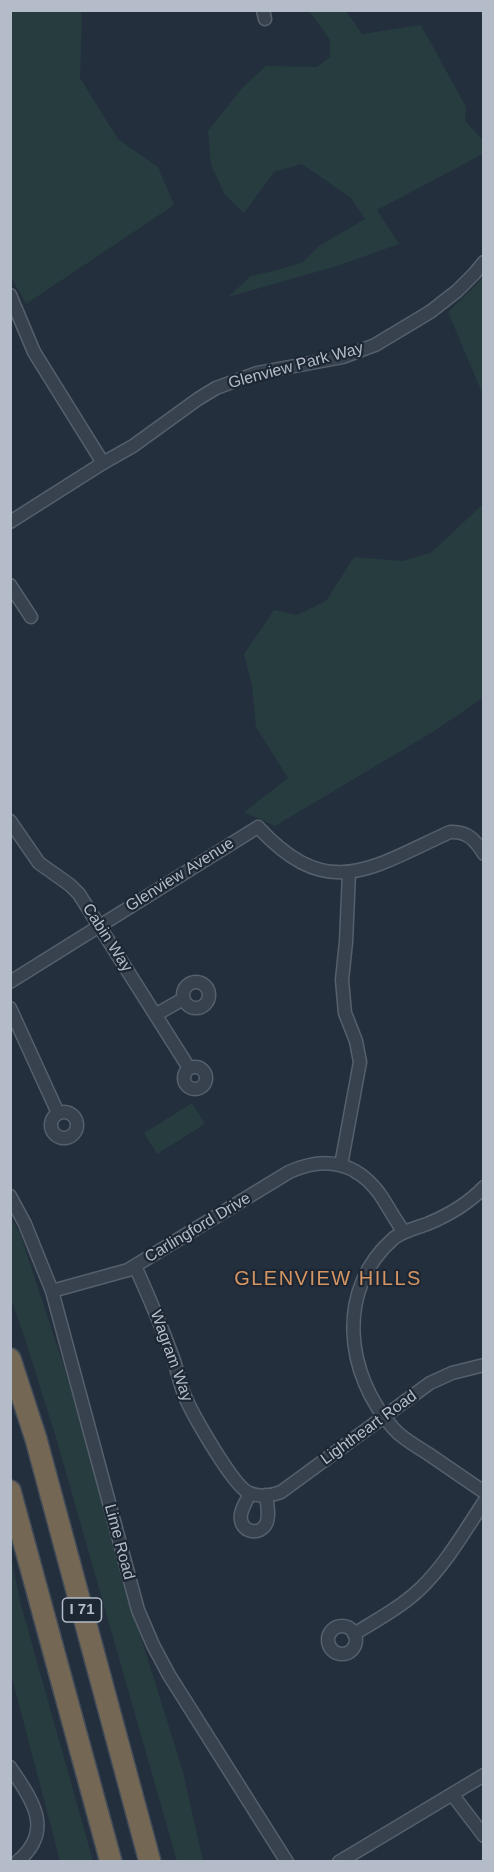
<!DOCTYPE html>
<style>
body{margin:0}
#map{position:relative;width:494px;height:1872px;overflow:hidden;background:#242f3e;font-family:Arial,sans-serif}
canvas{display:block}
.frame{position:absolute;inset:0;border:12px solid #b4bcc9;pointer-events:none}
</style>
<div id="map">
<canvas width="494" height="1872"></canvas>
<div class="frame"></div>
</div>
<script>
const g = document.querySelector('canvas').getContext('2d');
g.lineJoin = 'round';
function paint(path, color) { g.fillStyle = color; g.fill(path, 'evenodd'); }
function strokePath(path, color, width, dash) { g.strokeStyle = color; g.lineWidth = width; g.lineCap = dash ? 'butt' : 'round'; g.setLineDash(dash || []); g.stroke(path); }
function drawText(font, color, halo, rows, align = 'center') {
  g.font = font + ' Arial,sans-serif'; g.lineWidth = 4.5; g.setLineDash([]); g.textBaseline = 'middle'; g.strokeStyle = halo; g.fillStyle = color; for (const [text, x, y, turn = 0] of rows) {
    g.save(); g.translate(x, y); g.rotate((+turn || 0) * Math.PI / 180); g.textAlign = isNaN(turn) ? turn : align; if (halo) g.strokeText(text, 0, 0); g.fillText(text, 0, 0); g.restore();
  }
}
const green = new Path2D(`
 M 10,11 L 80,11 L 82,15 L 80,78 L 118,139 L 158,167 L 174,205 L 26,304 L 11,277 Z
 M 309,11 L 346,11 L 362,34 L 421,25 L 466,107 L 465,121 L 483,140 L 483,154 L 377,210 L 399,244 L 337,266 L 228,297 L 251,276 L 278,270 L 303,262 L 319,246 L 365,219 L 351,198 L 302,164 L 274,172 L 244,213 L 225,195 L 211,165 L 208,131 L 242,88 L 266,66 L 317,67 L 330,57 L 330,40 Z
 M 483,278 L 483,395 L 448,312 Z
 M 483,504 L 483,698 L 431,733 L 275,826 L 244,812 L 288,778 L 256,727 L 252,686 L 244,654 L 274,610 L 297,615 L 326,601 L 354,557 L 403,561 L 432,552 Z
 M 192,1103 L 205,1124 L 157,1154 L 144,1133 Z
 M 11,1218 L 20,1233 L 68,1379 L 134,1615 L 183,1772 L 203,1861 L 177,1861 L 57,1441 L 24,1336 L 11,1299 Z
 M 11,1558 L 21,1605 L 93,1861 L 60,1861 L 11,1674 Z`);
const street = new Path2D(`
 M 263,10 L 265,19
 M 10,295 L 34,352 L 103,463
 M 10,522 L 103,463 L 133,446 L 198,399 L 216,388 L 257,373 L 343,357 L 375,345 L 430,312 L 457,291 L 474,274 L 484,262
 M 10,585 L 31,617
 M 10,821 L 39,863 L 70,885 L 79,894 L 189,1068
 M183 995a13 13 0 1 1 26 0a13 13 0 1 1-26 0Z
 M 10,982 L 258,827 C 328,903 371,868 450,832 C 468,831 475,840 484,854
 M 10,1008 L 58,1113
 M 157,1014 L 183,999
 M184 1078a11 11 0 1 1 22 0a11 11 0 1 1-22 0Z
 M51 1125a13 13 0 1 1 26 0a13 13 0 1 1-26 0Z
 M 341,1165 L 360,1062 L 356,1041 L 345,1013 L 342,980 L 346,942 L 349,872
 M 484,1187 C 468,1204 449,1215 427,1224 C 416,1228 403,1231 394,1238 C 335,1289 345,1375 394,1429 C 403,1439 416,1446 427,1453 C 446,1466 465,1479 484,1492
 M 10,1196 L 25,1224 L 52,1291 L 138,1610 L 153,1645 L 169,1675 L 287,1862
 M 135,1266 C 148,1295 161,1325 172,1355 C 177,1368 179,1381 184,1394 C 191,1412 233,1486 249,1493 C 259,1497 271,1496 281,1492 L 430,1383 L 452,1373 L 484,1365
 M 52,1291 L 128,1270 L 289,1172 C 324,1156 355,1161 379,1193 C 388,1206 395,1220 404,1232
 M 250,1493 C 247,1501 239,1511 241,1520 C 243,1533 260,1535 266,1524 C 270,1516 267,1504 266,1495
 M328 1640a14 14 0 1 1 28 0a14 14 0 1 1-28 0Z
 M 354,1634 C 377,1620 401,1607 420,1589 C 446,1564 464,1532 484,1502
 M 10,1767 C 31,1799 56,1830 17,1862
 M 452,1794 L 484,1836
 M 339,1862 L 484,1775`);
const highway = new Path2D(`
 M 10,1359 L 36,1439 L 150,1862
 M 10,1491 L 111,1862`);
const shields = [
 [82,1610,39]
];
const shieldNames = [
 ["I 71",82,1610]
];
const streetNames = [
 ["Glenview Park Way",296,366,-15],
 ["Glenview Avenue",180,875,-32],
 ["Cabin Way",107,938,57],
 ["Carlingford Drive",198,1228,-31],
 ["Wagram Way",171,1356,70],
 ["Lightheart Road",369,1428,-36],
 ["Lime Road",119,1542,75]
];
const quarterNames = [
 ["GLENVIEW HILLS",328,1279]
];
paint(green, '#263c3f');
strokePath(street, '#565f6c', 15);
strokePath(highway, '#434c59', 24);
strokePath(street, '#38414e', 12);
strokePath(highway, '#746855', 21);
for (const [x, y, w] of shields) { const box = new Path2D(); box.roundRect(x - w / 2, y - 12, w, 24, 4.5); g.fillStyle = '#1d2633'; g.fill(box); strokePath(box, '#b4bcc9', 1.5); }
drawText('bold 15px', '#b4bcc9', null, shieldNames);
drawText('16px', '#b4bcc9', '#1d2633', streetNames);
g.letterSpacing = '1.5px';
drawText('20px', '#d59563', '#1d2633', quarterNames);
g.letterSpacing = '0px';
</script>
